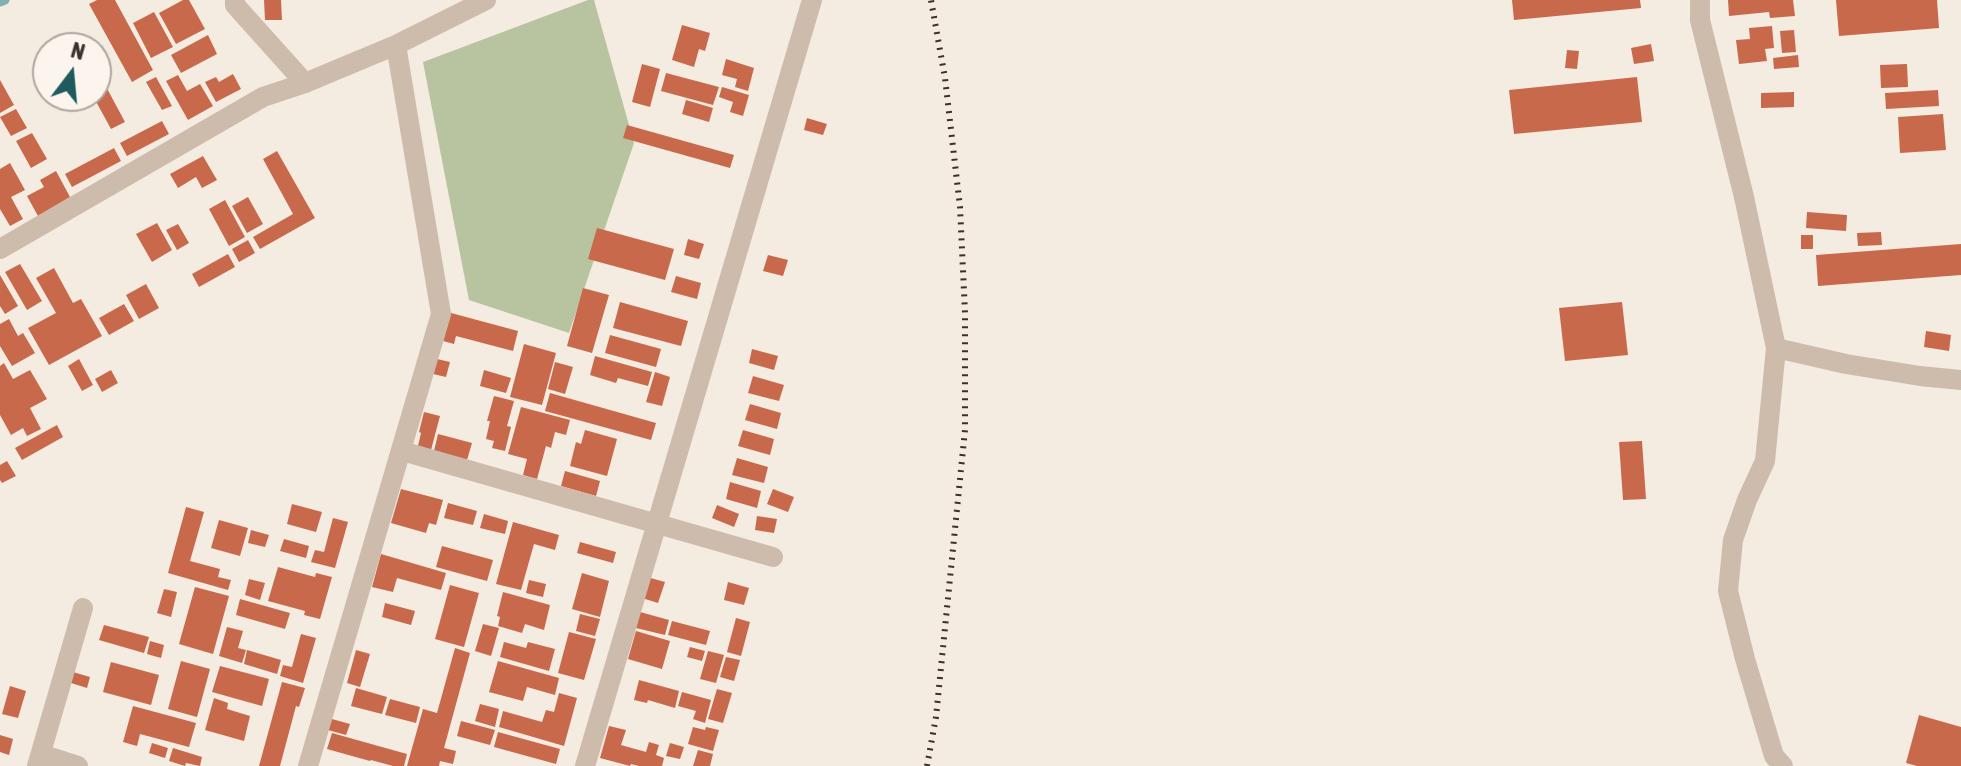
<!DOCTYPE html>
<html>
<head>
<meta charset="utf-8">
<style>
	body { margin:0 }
	#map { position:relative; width:1961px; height:766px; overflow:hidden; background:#f4ebe1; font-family:"Asap Condensed",sans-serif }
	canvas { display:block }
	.north { position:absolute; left:32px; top:32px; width:80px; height:80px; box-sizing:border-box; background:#fbf5ee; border:2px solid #aea6a0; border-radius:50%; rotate:16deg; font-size:22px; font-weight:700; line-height:32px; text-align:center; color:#3b302b }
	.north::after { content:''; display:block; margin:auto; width:28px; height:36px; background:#1f5a5e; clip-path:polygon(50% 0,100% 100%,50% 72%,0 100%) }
</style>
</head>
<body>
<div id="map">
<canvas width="1961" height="766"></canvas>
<div class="north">N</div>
</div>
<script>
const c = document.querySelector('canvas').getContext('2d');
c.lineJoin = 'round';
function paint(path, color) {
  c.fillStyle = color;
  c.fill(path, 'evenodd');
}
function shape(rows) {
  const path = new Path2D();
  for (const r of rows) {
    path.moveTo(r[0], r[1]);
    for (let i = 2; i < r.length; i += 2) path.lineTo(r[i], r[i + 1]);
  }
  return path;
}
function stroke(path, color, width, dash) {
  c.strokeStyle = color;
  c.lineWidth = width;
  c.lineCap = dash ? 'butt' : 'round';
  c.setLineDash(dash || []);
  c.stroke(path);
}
paint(shape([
	[588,0,594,0,634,143,569,333,469,300,423,62]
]), '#b8c4a0');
stroke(shape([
	[0,2,5,0]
]), '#7fb0b2', 9);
paint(shape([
	[97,0,115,0,153,70,132,82,89,4],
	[183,0,189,0,205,29,176,44,159,13],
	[264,0,281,0,282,20,265,20],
	[1512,0,1640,0,1641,8,1514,20],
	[1728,0,1793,0,1795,16,1770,18,1769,12,1729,16],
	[1836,0,1937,0,1939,28,1839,36],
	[154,12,173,47,151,58,133,23],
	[682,25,710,33,705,51,699,49,694,67,672,60],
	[1772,26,1774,48,1765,49,1767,61,1739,64,1736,40,1750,39,1749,28],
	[1794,30,1796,52,1782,53,1780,31],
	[208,35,217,54,181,73,171,55],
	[1651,44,1654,61,1634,64,1631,48],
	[1567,50,1579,51,1577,69,1565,68],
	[1798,55,1799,67,1774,69,1773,58],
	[726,59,754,68,748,91,735,87,737,79,722,75],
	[642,64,660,69,650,107,632,102],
	[1907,64,1908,87,1881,88,1880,65],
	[96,68,125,122,111,129,93,96,96,96],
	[666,73,719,87,713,105,661,91],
	[233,74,241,89,216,102,205,82,216,77,219,82],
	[178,75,187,91,200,84,213,106,188,120,166,81],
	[156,77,172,106,162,110,146,82],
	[1637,77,1642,122,1514,134,1509,90],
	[0,80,14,105,0,113],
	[722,87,749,95,743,116,730,112,733,102,719,97],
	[1938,90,1939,106,1886,109,1885,93],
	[1794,92,1794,107,1761,108,1761,93],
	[686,100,713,108,709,122,682,114],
	[16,109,27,128,11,136,0,117],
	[1943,114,1946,150,1900,153,1898,117],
	[807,118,827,124,823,135,804,130],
	[162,121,169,134,127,156,120,143],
	[627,125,734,155,730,168,623,138],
	[32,133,47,159,31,168,16,141],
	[114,148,121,161,72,187,65,174],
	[277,151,315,218,260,249,253,237,293,214,263,159],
	[203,156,217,180,202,188,196,177,178,188,170,174],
	[10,163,25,190,11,197,23,219,10,226,0,209,0,169],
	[56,171,70,197,38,216,27,196,44,187,40,180],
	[248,197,263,224,247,233,232,206],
	[225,200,245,237,229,246,209,209],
	[1807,212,1847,215,1846,231,1806,228],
	[157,223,172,250,152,262,136,234],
	[178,224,189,243,177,250,166,230],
	[597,228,674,249,665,280,588,259],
	[1881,232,1882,245,1858,246,1857,233],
	[1801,235,1813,235,1813,249,1801,249],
	[688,239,704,244,699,259,684,255],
	[248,240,255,253,239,262,232,249],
	[1961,244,1961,275,1818,286,1816,255],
	[228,254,235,267,199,287,192,274],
	[768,255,788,260,783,276,763,271],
	[20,264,42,301,27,310,5,272],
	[54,268,73,303,81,299,102,336,49,365,28,328,56,313,36,278],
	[0,275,18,306,5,314,0,306],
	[676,276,701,283,697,299,671,292],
	[146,284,159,308,139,319,126,295],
	[583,288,609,295,592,353,567,346],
	[620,302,688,321,681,346,613,328],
	[1622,302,1628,355,1565,361,1559,308],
	[124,304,134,321,109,335,99,318],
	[451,313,518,331,513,351,456,336,454,344,443,341],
	[9,319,18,336,23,333,35,353,12,366,0,346,0,324],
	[1926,331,1951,335,1949,351,1924,347],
	[610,335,661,349,656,367,605,353],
	[524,344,556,353,542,405,510,397],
	[752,349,778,356,774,370,749,363],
	[595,356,652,372,648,386,618,378,616,383,590,375],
	[79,359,93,385,82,391,68,366],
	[437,359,450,362,446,377,433,374],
	[555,362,573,367,565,394,548,389],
	[4,363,13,379,30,370,47,399,30,408,41,429,27,436,23,428,11,435,0,415,0,366],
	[111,370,118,383,102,392,95,379],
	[484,370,511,378,506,393,480,386],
	[655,372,670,377,662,406,646,402],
	[753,376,784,385,779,401,748,393],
	[550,393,656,423,651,440,545,411],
	[494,396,514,401,507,426,511,427,505,451,492,448,494,441,486,439,490,421,487,421],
	[750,404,781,413,777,429,745,420],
	[521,407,570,420,566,435,555,432,551,448,546,446,537,479,523,475,527,459,508,454],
	[424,412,440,416,431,450,418,446,421,433,419,432],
	[57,425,63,437,22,460,15,448],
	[585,430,617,439,607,476,570,466,576,442,581,444],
	[743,430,774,439,770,455,738,446],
	[438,434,472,443,467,460,434,451],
	[1642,441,1646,499,1623,500,1619,442],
	[737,458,768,467,764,483,732,475],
	[7,461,16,476,2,483,0,480,0,465],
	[565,471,600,481,596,496,561,486],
	[730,482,761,491,757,508,726,499],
	[401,489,443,500,436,525,429,523,426,533,391,523],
	[773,489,794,497,788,512,767,504],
	[448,503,477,511,473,525,444,518],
	[292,504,322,512,316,532,287,524],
	[717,505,739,514,734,527,712,518],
	[186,507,204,512,190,561,220,569,218,577,231,580,228,590,168,573],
	[484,514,508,521,505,534,480,528],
	[757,516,777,519,774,533,755,530],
	[333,518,348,522,335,568,311,562,315,550,324,552],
	[219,520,248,528,240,556,211,548],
	[513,522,559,535,555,550,534,544,521,590,496,584],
	[251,530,269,535,265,547,248,543],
	[284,539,309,546,306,558,280,551],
	[580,542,616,552,613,563,577,553],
	[442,546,493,560,487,581,436,567],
	[381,554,446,573,441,590,397,578,393,592,372,587],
	[278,567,315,577,316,573,332,577,320,619,304,615,305,611,268,601],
	[582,573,609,581,600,617,572,609],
	[647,577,665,582,658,603,642,598],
	[249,579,265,583,260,600,245,595],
	[529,580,546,584,543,597,526,593],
	[728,582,749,588,744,605,724,600],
	[450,585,479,593,464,647,435,639],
	[195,587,229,596,213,654,179,644],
	[164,589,177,592,171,617,157,613],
	[503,592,550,605,544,630,525,624,522,633,498,626,500,617,497,616],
	[240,599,290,613,285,629,236,615],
	[385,603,415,611,411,625,382,617],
	[640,612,669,620,665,635,636,628],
	[580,614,600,619,595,636,576,631],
	[736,618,750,622,741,656,727,652],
	[672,621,710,631,706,645,668,635],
	[483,624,499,628,491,656,475,651],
	[104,625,149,637,144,653,99,640],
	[227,627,243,631,238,648,246,650,242,663,219,656],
	[636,631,670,641,662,669,628,659],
	[569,632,596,639,584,680,558,673],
	[301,634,316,638,303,683,280,676,283,665,292,667],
	[150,641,164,645,161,658,147,654],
	[504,642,526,648,528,642,555,649,549,671,500,657],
	[690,647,705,651,702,661,687,657],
	[455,648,470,653,444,748,456,751,453,764,440,761,439,766,407,766,423,709,437,713],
	[247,650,281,660,277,674,244,664],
	[356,650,370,654,360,687,347,683],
	[708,651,724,655,716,683,700,679],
	[726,657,740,660,734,681,720,677],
	[181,661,210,669,197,717,168,709],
	[498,661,559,678,555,695,527,687,523,701,489,692],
	[111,662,159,675,151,705,103,692],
	[220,666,269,679,262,706,212,692],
	[73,672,90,677,87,688,71,683],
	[639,680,679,691,675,708,648,700,647,703,634,700],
	[282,682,305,688,299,707,296,706,280,766,259,766],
	[10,686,26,691,18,718,2,714],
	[356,688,387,697,382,714,351,706],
	[717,689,732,693,723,723,708,719],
	[682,692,711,700,705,723,693,719,696,711,678,706],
	[559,693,577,698,564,746,499,727,503,711,542,722,546,710,554,712],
	[214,698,228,703,227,709,250,716,244,741,205,730],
	[390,699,420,707,416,723,385,715],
	[480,704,499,709,495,727,475,721],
	[133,706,196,723,189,747,140,734,137,746,123,742],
	[1919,715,1961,727,1961,766,1917,766,1906,763],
	[332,719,350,724,346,735,328,730],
	[461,721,495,730,490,745,457,736],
	[609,726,626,730,621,745,646,752,649,742,659,745,656,755,664,758,662,766,639,766,631,764,630,766,600,758],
	[693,727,705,730,706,727,719,730,713,751,688,744],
	[498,732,560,749,556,764,494,747],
	[332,733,407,754,404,766,393,766,371,760,370,761,327,749],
	[0,735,13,739,9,755,0,752],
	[152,743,168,748,165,758,149,753],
	[670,743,684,747,680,759,666,756],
	[173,748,202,757,200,766,186,763,185,766,169,761],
	[698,750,713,754,710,766,693,766]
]), '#c8694b');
stroke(shape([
	[235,0,235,5,305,83],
	[1700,0,1700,20,1744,197,1776,348,1765,461,1747,500,1733,540,1728,591,1745,659,1774,756,1783,766],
	[0,249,263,97,305,83,396,45,486,0],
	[1776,348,1846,364,1920,376,1961,380],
	[402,451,773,557],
	[41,754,78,766],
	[37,766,83,608],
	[308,766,441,314,396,45],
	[585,766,812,0]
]), '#cdbbac', 20);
stroke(shape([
	[927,766,936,717,965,430,965,313,960,207,945,78,931,0]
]), '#3b302b', 6, [2, 6]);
</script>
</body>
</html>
